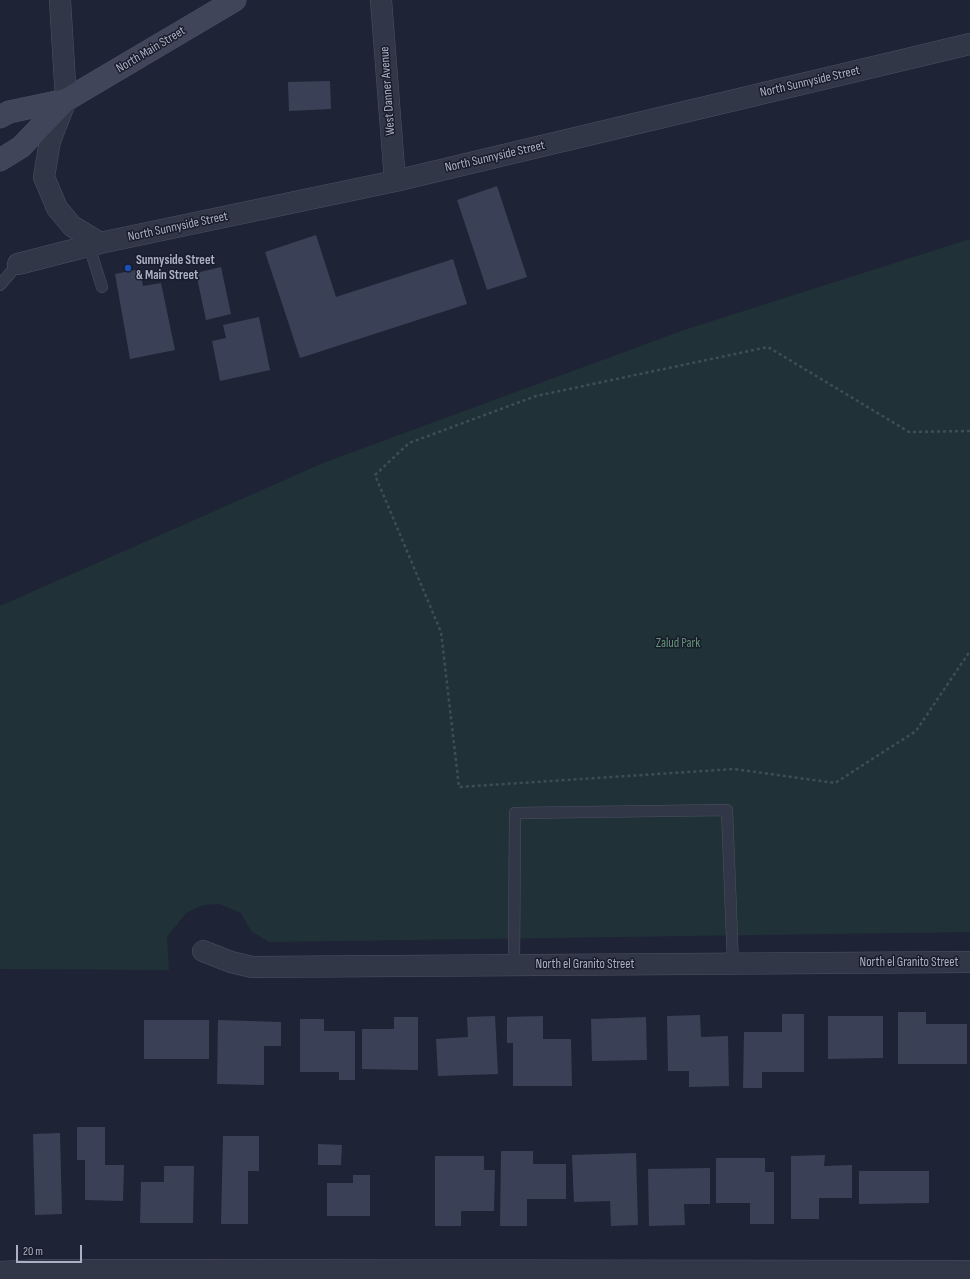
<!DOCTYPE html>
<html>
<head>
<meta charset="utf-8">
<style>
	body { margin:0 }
	#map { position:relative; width:970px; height:1279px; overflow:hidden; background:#1e2436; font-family:"Sofia Sans Condensed",sans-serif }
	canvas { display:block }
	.scale { position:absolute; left:16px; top:1245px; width:66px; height:18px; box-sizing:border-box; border:2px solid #abb1c4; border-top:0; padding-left:5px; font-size:12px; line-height:14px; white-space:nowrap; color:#abb1c4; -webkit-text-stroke:3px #181c2b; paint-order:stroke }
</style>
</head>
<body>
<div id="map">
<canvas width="970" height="1279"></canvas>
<div class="scale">20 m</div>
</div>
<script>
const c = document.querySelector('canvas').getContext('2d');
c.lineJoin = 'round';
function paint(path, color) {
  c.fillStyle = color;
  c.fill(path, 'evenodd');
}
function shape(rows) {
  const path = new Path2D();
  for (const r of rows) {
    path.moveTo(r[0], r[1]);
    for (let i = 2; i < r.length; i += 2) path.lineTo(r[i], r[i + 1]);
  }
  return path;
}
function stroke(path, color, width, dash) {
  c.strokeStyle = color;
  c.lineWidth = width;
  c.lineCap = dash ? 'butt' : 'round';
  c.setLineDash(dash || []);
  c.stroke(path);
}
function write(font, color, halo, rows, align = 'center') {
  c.font = font + ' "Sofia Sans Condensed",sans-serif';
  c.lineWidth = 3;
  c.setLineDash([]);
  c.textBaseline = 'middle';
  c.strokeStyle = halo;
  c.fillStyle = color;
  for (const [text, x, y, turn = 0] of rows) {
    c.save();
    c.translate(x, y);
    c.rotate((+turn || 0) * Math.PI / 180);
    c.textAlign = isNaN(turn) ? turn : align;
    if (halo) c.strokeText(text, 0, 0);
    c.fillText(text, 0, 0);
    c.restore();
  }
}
paint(shape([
	[970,239,970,932,269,942,251,931,241,913,219,904,203,905,186,913,167,937,169,970,0,969,0,606,323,463,684,330]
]), '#203137');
paint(shape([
	[330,81,331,109,289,111,288,82],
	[497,186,527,277,487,290,457,200],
	[316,235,336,297,453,259,467,304,300,358,265,252],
	[221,267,231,314,206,320,196,273],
	[140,269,143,286,161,283,175,350,130,359,115,274],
	[259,317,270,370,220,381,212,341,226,338,223,325],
	[898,1012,926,1012,926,1024,967,1024,967,1064,898,1064],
	[782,1014,804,1014,804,1072,762,1072,762,1088,743,1088,744,1032,782,1032],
	[700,1015,701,1037,728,1036,729,1086,689,1087,689,1071,668,1071,667,1016],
	[495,1016,498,1074,438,1076,436,1039,468,1037,467,1017],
	[543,1016,543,1039,571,1039,572,1086,513,1086,513,1043,507,1043,507,1017],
	[828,1016,883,1016,883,1058,828,1059],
	[394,1017,418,1017,418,1070,362,1069,362,1029,394,1029],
	[646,1017,647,1060,592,1061,591,1019],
	[300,1019,324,1019,324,1031,355,1031,355,1080,339,1080,339,1072,300,1072],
	[144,1020,209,1020,209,1059,144,1059],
	[218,1020,281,1022,281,1046,264,1046,264,1085,217,1084],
	[77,1127,105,1127,105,1165,124,1165,123,1201,85,1200,85,1160,77,1160],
	[60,1133,62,1214,35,1215,33,1134],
	[223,1136,259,1136,259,1171,248,1171,248,1224,221,1224],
	[318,1144,342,1145,341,1165,318,1165],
	[501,1151,533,1151,533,1164,566,1164,566,1199,527,1199,527,1226,500,1226],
	[636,1153,638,1225,611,1226,610,1201,574,1202,572,1155],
	[825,1155,824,1166,852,1165,852,1198,819,1198,819,1219,791,1219,791,1156],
	[435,1156,484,1156,484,1170,495,1170,494,1211,461,1211,461,1226,435,1226],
	[716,1158,765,1158,765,1172,774,1172,774,1224,750,1224,750,1203,716,1203],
	[164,1166,194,1166,193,1223,140,1223,141,1182,164,1182],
	[710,1168,710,1204,684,1204,685,1225,649,1226,648,1169],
	[859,1171,929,1171,929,1203,859,1204],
	[353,1175,370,1175,370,1216,327,1216,327,1183,353,1183]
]), '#3a4157');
const lane = shape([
	[89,246,102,287],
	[0,285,18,264],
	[514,966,515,813,727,810,733,964]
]);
const street = shape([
	[60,0,66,100,50,141,44,177,57,208,72,226,100,243],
	[381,0,395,181],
	[18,264,100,243,395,181,970,44],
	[203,951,231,962,252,967,970,962],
	[0,1272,40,1270,970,1271]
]);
const secondary = shape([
	[0,117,9,112,66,100],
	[0,160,21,147,66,100,235,0]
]);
stroke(lane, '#4c5162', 12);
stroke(street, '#4c5162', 22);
stroke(secondary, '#4c5162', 23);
stroke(shape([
	[970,431,909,432,768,347,536,396,409,443,375,475,441,632,459,787,734,769,835,783,916,731,970,651]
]), '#3e4e55', 2.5, [3, 3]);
stroke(lane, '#323747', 11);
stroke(street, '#323747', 21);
stroke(secondary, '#40455a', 22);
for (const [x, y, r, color] of [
	[128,268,4,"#1a4fb4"]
]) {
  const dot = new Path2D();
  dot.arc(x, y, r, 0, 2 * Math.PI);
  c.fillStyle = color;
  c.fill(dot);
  stroke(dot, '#181c2b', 1.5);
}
write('13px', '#abb1c4', '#181c2b', [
	["North Main Street",151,50,-31],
	["North Sunnyside Street",810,82,-13],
	["West Danner Avenue",388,91,-94],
	["North Sunnyside Street",495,157,-13],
	["North Sunnyside Street",178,227,-12],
	["North el Granito Street",909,963],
	["North el Granito Street",585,965]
]);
write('bold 13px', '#abb1c4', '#181c2b', [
	["Sunnyside Street",136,261],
	["& Main Street",136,276]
], 'left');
write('13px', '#639577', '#181c2b', [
	["Zalud Park",678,644]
]);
</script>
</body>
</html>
